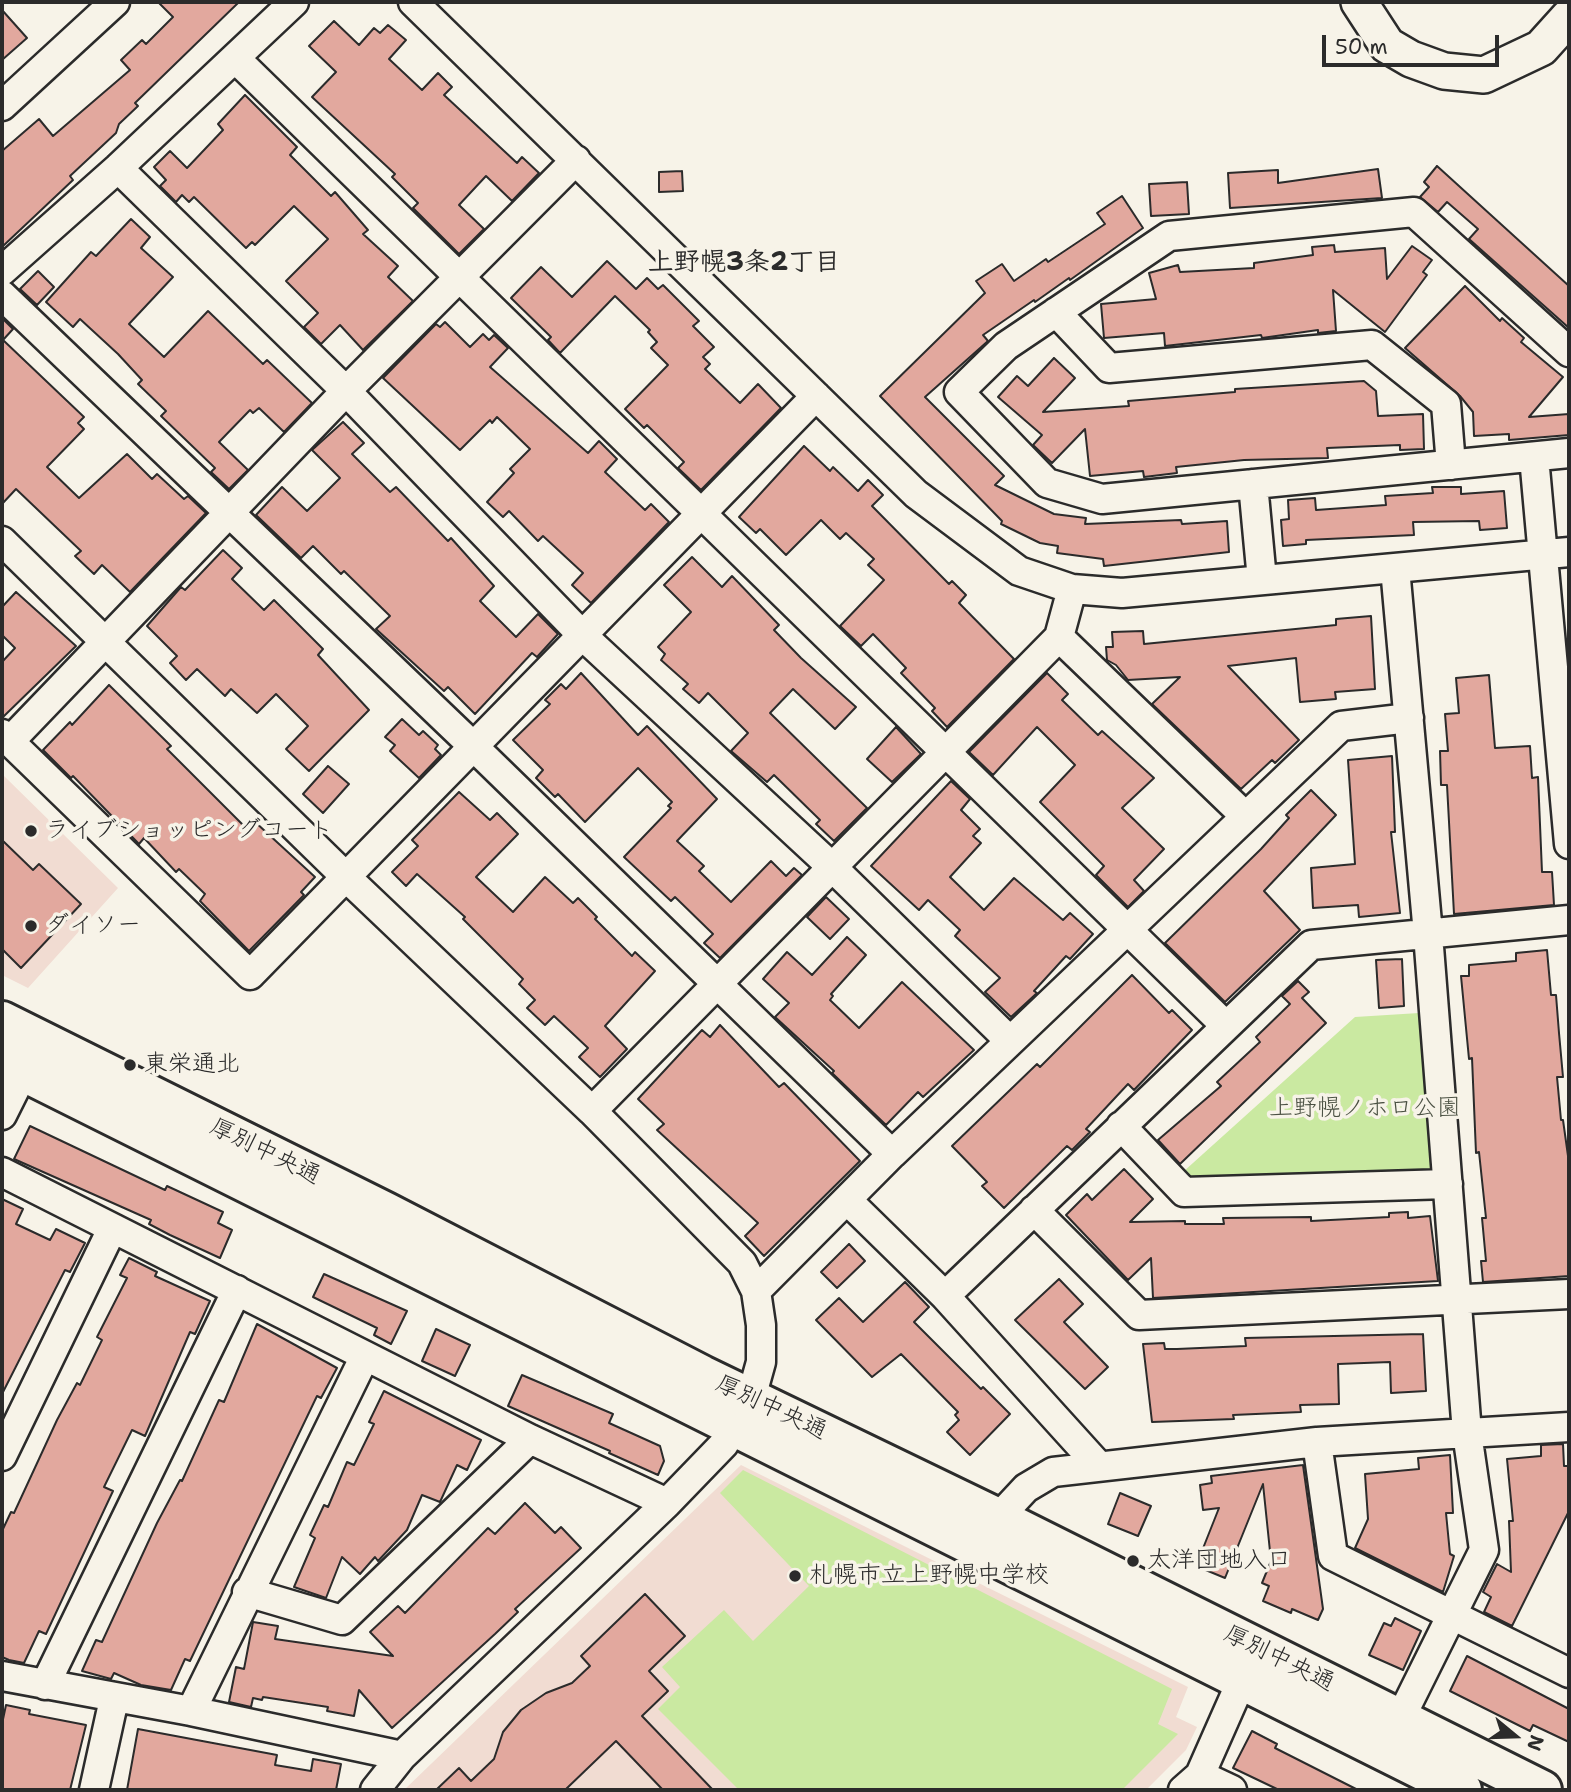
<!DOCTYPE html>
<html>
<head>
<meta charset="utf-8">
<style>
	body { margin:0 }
	#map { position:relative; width:1571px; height:1792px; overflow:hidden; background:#f7f3e8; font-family:"Shantell Sans",sans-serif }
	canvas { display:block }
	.frame { position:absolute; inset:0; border:4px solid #2b2b2b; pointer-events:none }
	.north { position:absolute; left:1480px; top:1701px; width:70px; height:70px; -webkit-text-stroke:5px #f7f3e8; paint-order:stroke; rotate:109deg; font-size:19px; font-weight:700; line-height:28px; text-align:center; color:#2b2b2b }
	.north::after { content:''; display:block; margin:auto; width:24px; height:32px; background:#2b2b2b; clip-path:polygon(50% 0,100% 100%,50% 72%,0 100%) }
	.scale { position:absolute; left:1322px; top:35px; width:177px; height:32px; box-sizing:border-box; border:4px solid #2b2b2b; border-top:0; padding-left:9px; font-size:21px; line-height:24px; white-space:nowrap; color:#2b2b2b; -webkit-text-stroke:5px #f7f3e8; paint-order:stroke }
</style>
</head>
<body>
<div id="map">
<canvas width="1571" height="1792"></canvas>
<div class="frame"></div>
<div class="north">N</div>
<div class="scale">50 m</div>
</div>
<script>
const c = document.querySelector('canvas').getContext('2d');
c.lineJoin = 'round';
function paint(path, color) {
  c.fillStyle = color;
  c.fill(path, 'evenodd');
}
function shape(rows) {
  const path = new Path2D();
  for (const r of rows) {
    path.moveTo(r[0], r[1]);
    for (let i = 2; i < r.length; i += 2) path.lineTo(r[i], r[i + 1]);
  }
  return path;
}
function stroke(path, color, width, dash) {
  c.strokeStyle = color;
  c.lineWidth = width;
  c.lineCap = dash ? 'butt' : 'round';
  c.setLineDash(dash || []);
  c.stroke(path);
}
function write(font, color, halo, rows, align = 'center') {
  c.font = font + ' "Shantell Sans","Klee One",sans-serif';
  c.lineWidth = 7;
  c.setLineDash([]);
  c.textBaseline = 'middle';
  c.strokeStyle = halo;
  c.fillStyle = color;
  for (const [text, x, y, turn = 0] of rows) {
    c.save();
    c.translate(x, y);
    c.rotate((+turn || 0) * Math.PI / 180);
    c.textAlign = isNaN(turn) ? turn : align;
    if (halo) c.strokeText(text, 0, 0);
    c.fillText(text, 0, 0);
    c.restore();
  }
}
paint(shape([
	[2,774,118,888,28,988,2,975],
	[741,1465,1188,1687,1176,1717,1197,1727,1186,1750,1146,1790,404,1790]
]), '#f1dcd2');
paint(shape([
	[1435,1012,1448,1184,1173,1181,1355,1017],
	[743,1470,1172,1689,1158,1724,1178,1734,1122,1790,739,1790,658,1709,680,1687,662,1667,724,1610,753,1641,809,1586,720,1493]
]), '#cae9a1');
const building = shape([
	[158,2,239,2,135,103,138,106,119,124,116,133,70,176,73,180,2,247,2,151,39,119,53,136,130,70,121,60,142,40,146,44,173,17,158,2],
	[2,10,27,38,2,60,2,10],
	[334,21,359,45,374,28,380,33,388,25,406,40,389,59,422,90,438,73,452,87,444,95,517,163,522,157,539,173,512,201,486,176,459,205,484,229,459,254,413,208,418,203,392,177,395,174,312,97,336,72,309,46,334,21],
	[245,95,297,147,290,155,331,196,335,192,368,230,363,234,398,266,388,277,413,301,363,350,340,325,321,344,304,327,318,313,286,281,328,239,294,206,255,245,252,242,246,248,194,197,189,202,182,195,176,202,160,186,166,180,154,167,170,151,187,168,223,130,218,124,245,95],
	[1437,166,1569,286,1569,328,1469,239,1478,229,1447,202,1438,212,1420,197,1429,187,1424,182,1437,166],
	[1378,169,1382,198,1230,208,1228,173,1278,170,1278,183,1378,169],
	[682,171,683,191,659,192,659,172,682,171],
	[1187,182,1189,214,1151,216,1149,184,1187,182],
	[1122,196,1143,228,1070,280,1069,278,1035,302,1034,300,983,335,988,341,925,397,1004,476,995,485,1054,514,1086,518,1085,524,1181,520,1182,524,1227,521,1229,552,1104,566,1103,559,1057,553,1058,546,1040,543,1001,524,1002,521,880,396,985,293,976,281,1002,264,1014,281,1046,259,1048,262,1105,224,1097,213,1122,196],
	[131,219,150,237,141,248,173,277,129,324,164,357,208,311,263,364,267,360,312,403,284,432,259,408,253,413,250,410,219,442,248,470,229,489,211,472,215,468,161,416,166,411,138,384,142,380,118,354,80,319,73,327,46,302,91,252,96,256,131,219],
	[1334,245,1335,252,1385,248,1387,279,1412,246,1432,260,1423,272,1427,275,1385,332,1333,290,1336,331,1318,333,1318,330,1262,338,1261,335,1165,346,1164,333,1104,338,1101,304,1156,299,1149,273,1178,265,1180,272,1254,268,1254,263,1313,255,1312,247,1334,245],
	[607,261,636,289,647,278,658,289,663,285,699,321,693,326,714,347,703,357,710,364,705,369,740,403,758,384,781,408,701,490,678,468,684,462,647,425,644,428,625,409,668,365,651,348,657,342,648,332,650,330,615,296,560,353,548,340,551,337,511,298,541,267,572,297,607,261],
	[38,271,54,287,37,305,20,289,38,271],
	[1465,286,1500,321,1502,318,1524,338,1521,342,1563,377,1529,417,1569,414,1569,435,1509,440,1509,434,1474,436,1473,412,1460,396,1405,348,1465,286],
	[2,318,13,329,3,340,84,417,78,423,84,429,47,467,79,498,127,454,152,479,157,474,184,499,188,496,206,513,130,592,102,565,94,574,75,556,81,551,16,489,2,504,2,318],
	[445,322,470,347,483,334,489,340,494,335,508,348,490,367,588,453,599,441,617,459,605,472,645,510,651,504,669,522,591,603,572,585,583,573,543,536,538,541,509,511,503,517,487,502,514,473,510,469,530,449,497,417,492,423,490,420,460,450,383,378,436,324,440,327,445,322],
	[1054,358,1075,378,1043,412,1129,406,1128,401,1235,392,1235,389,1364,381,1376,391,1378,416,1423,414,1424,449,1400,450,1400,445,1327,448,1328,458,1244,460,1176,467,1177,473,1144,477,1143,471,1090,476,1085,429,1052,463,1033,445,1042,435,998,397,1017,376,1028,386,1054,358],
	[343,422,364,443,352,454,390,492,396,487,448,541,451,538,494,586,480,601,516,637,538,614,558,634,537,657,532,653,475,714,448,687,444,691,376,629,390,616,344,571,341,574,313,546,301,558,256,515,282,487,307,511,340,478,312,450,343,422],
	[804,446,830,471,833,467,858,491,868,480,883,495,872,506,949,584,952,581,966,595,959,603,1014,659,947,727,932,711,935,708,901,673,906,668,873,634,861,646,840,626,884,580,868,565,874,559,846,533,840,539,821,520,786,555,760,529,756,533,739,517,804,446],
	[1432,487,1461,487,1461,494,1504,491,1507,528,1480,530,1479,521,1413,522,1414,535,1306,540,1306,544,1283,546,1281,520,1289,519,1288,500,1315,498,1316,510,1386,505,1385,496,1433,493,1432,487],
	[223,550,242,568,232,579,264,610,274,600,323,649,318,655,369,710,309,771,286,749,308,726,276,694,257,713,231,689,225,696,197,669,186,680,170,663,177,656,147,626,181,587,185,590,223,550],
	[692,557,722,587,732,576,779,625,774,630,801,658,856,707,835,729,793,689,770,713,867,808,834,841,816,824,820,820,774,775,767,782,731,751,748,733,708,693,699,703,683,689,688,684,661,660,665,654,658,647,691,612,664,585,692,557],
	[16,592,76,646,2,718,2,662,15,648,2,635,2,607,16,592],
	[1371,616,1375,689,1335,692,1336,699,1300,702,1296,658,1228,666,1299,740,1275,763,1272,760,1241,789,1152,704,1180,677,1128,680,1116,665,1107,660,1106,647,1113,647,1112,632,1143,631,1144,644,1336,625,1336,619,1371,616],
	[581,673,638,735,647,726,717,799,677,841,704,866,699,871,731,902,771,861,786,876,794,868,802,875,720,958,704,943,713,934,675,897,671,901,624,857,671,808,668,806,672,802,638,768,585,822,558,794,555,797,536,778,543,770,513,740,550,704,545,700,561,684,566,689,581,673],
	[1047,673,1068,694,1062,700,1098,735,1102,731,1154,778,1122,808,1164,849,1134,880,1144,891,1128,907,1096,875,1104,866,1040,802,1075,765,1037,727,993,775,969,752,1047,673],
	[1489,675,1495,748,1530,746,1532,778,1538,777,1542,872,1552,872,1554,905,1454,914,1447,785,1441,785,1440,751,1448,751,1445,714,1459,713,1456,678,1489,675],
	[109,685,171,746,167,749,247,829,254,821,315,877,301,892,304,895,249,951,200,901,205,894,179,869,176,872,144,838,139,844,73,776,71,778,43,750,70,722,72,725,109,685],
	[402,719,419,735,423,731,438,745,435,749,441,755,419,778,390,751,395,745,385,737,402,719],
	[896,727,921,754,892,782,867,759,896,727],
	[1392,756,1395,832,1391,832,1400,913,1359,917,1358,905,1313,908,1311,868,1355,864,1348,760,1392,756],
	[328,766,349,784,323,813,303,794,328,766],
	[951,781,970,799,961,810,980,829,973,836,981,843,950,877,984,910,1014,878,1063,920,1070,913,1093,934,1070,959,1066,956,1034,991,1037,993,1011,1017,985,992,1000,978,955,936,960,930,928,900,919,910,871,866,951,781],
	[1311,790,1336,815,1264,891,1300,930,1225,1002,1165,943,1261,849,1289,818,1286,815,1311,790],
	[459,792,490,820,497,813,518,834,476,877,513,912,545,877,573,903,578,898,597,917,595,919,632,956,635,952,655,971,605,1026,627,1049,600,1077,579,1057,588,1048,554,1016,545,1025,527,1008,535,1000,519,984,523,979,463,919,465,917,417,874,406,886,392,872,418,846,412,840,459,792],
	[2,840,33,870,39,864,81,904,21,968,2,949,2,840],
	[826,897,849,919,830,939,807,917,826,897],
	[847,937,866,955,831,994,833,996,830,1000,859,1028,902,982,974,1050,923,1097,918,1092,886,1125,832,1073,834,1071,775,1017,789,1003,763,979,787,952,812,975,847,937],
	[1547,950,1551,995,1556,995,1559,1033,1563,1077,1557,1077,1561,1120,1563,1120,1569,1163,1569,1276,1483,1282,1481,1261,1486,1261,1482,1218,1486,1218,1479,1152,1476,1153,1472,1058,1469,1059,1461,976,1469,976,1469,965,1516,961,1516,953,1547,950],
	[1402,959,1404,1006,1379,1008,1376,960,1402,959],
	[1132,975,1169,1013,1172,1010,1192,1030,1134,1090,1128,1084,1086,1129,1090,1132,1072,1150,1067,1146,1004,1208,982,1186,987,1182,952,1146,1037,1064,1040,1067,1132,975],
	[1298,981,1309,992,1302,998,1326,1023,1180,1164,1158,1140,1221,1086,1217,1082,1260,1042,1256,1037,1290,1004,1282,996,1298,981],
	[720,1025,779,1087,784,1083,860,1161,764,1256,745,1236,758,1223,657,1130,664,1124,638,1099,702,1030,710,1037,720,1025],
	[30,1126,165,1190,167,1186,223,1212,218,1223,232,1230,220,1258,170,1235,149,1224,151,1220,14,1159,30,1126],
	[1124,1169,1153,1199,1130,1222,1185,1221,1185,1224,1224,1224,1223,1218,1311,1217,1311,1221,1389,1217,1389,1213,1408,1212,1408,1218,1430,1216,1438,1281,1153,1298,1151,1258,1128,1280,1066,1215,1087,1194,1092,1200,1124,1169],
	[2,1199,23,1209,16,1224,50,1240,56,1229,85,1243,70,1272,65,1270,2,1394,2,1199],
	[849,1244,865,1261,837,1288,821,1272,849,1244],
	[129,1258,157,1272,155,1276,210,1301,195,1334,190,1332,145,1436,132,1430,104,1487,113,1491,46,1634,39,1631,24,1663,9,1660,2,1657,2,1531,11,1512,14,1513,57,1420,77,1383,80,1385,102,1340,97,1337,127,1278,120,1275,129,1258],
	[324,1274,407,1311,391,1344,374,1335,377,1328,313,1297,324,1274],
	[1059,1279,1083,1304,1064,1322,1108,1367,1085,1389,1015,1320,1059,1279],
	[905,1282,929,1307,914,1322,981,1389,983,1387,1010,1414,970,1455,947,1432,959,1420,955,1415,958,1412,901,1354,872,1377,816,1320,839,1298,863,1322,905,1282],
	[257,1324,337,1368,321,1398,317,1396,190,1661,185,1659,171,1690,141,1685,114,1673,111,1679,82,1671,96,1640,102,1642,157,1523,180,1480,182,1481,219,1400,224,1402,257,1324],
	[436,1329,470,1345,455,1376,422,1361,436,1329],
	[1423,1334,1426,1391,1391,1393,1390,1362,1338,1364,1339,1404,1300,1405,1301,1412,1233,1415,1234,1419,1152,1422,1143,1344,1164,1343,1165,1349,1177,1349,1246,1346,1245,1338,1423,1334],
	[522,1375,613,1414,609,1423,660,1446,664,1461,658,1475,609,1453,610,1451,508,1406,522,1375],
	[384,1391,481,1440,467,1470,457,1465,440,1502,422,1495,407,1530,378,1561,375,1557,360,1574,342,1557,326,1598,294,1587,315,1538,310,1535,324,1505,328,1507,347,1462,354,1465,374,1424,369,1422,384,1391],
	[1563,1444,1564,1466,1569,1466,1569,1511,1512,1626,1484,1612,1491,1597,1483,1592,1497,1564,1511,1572,1509,1521,1513,1521,1507,1459,1541,1456,1541,1445,1563,1444],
	[1450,1455,1453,1513,1446,1513,1450,1554,1454,1556,1443,1592,1355,1548,1368,1519,1365,1474,1419,1469,1418,1458,1450,1455],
	[1303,1465,1323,1609,1318,1620,1292,1609,1291,1613,1263,1601,1269,1586,1262,1583,1271,1561,1263,1484,1225,1578,1196,1566,1219,1508,1203,1510,1200,1485,1212,1483,1211,1476,1303,1465],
	[1120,1493,1151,1506,1138,1536,1108,1524,1120,1493],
	[525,1503,555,1533,561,1527,581,1548,515,1609,518,1612,495,1634,392,1728,359,1690,354,1716,327,1711,328,1707,263,1697,262,1700,253,1698,251,1707,229,1702,236,1667,244,1669,253,1622,278,1626,275,1639,393,1656,370,1632,398,1606,405,1613,488,1528,495,1534,525,1503],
	[645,1594,685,1636,649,1671,668,1691,642,1716,713,1790,663,1790,616,1741,565,1790,436,1790,459,1768,471,1781,494,1759,503,1732,521,1710,546,1693,572,1683,590,1666,581,1656,645,1594],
	[1395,1618,1421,1631,1403,1670,1369,1655,1384,1623,1391,1626,1395,1618],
	[1467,1656,1569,1709,1569,1742,1533,1725,1530,1731,1450,1691,1467,1656],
	[6,1705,30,1710,29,1714,86,1725,70,1790,2,1790,2,1724,6,1705],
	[138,1729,277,1755,275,1765,311,1771,313,1759,341,1764,336,1790,127,1790,138,1729],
	[1252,1731,1277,1744,1275,1748,1358,1790,1279,1790,1233,1768,1252,1731]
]);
paint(building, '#e2a89e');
stroke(building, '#2b2b2b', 2);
const minor = shape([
	[413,2,916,494,1019,571,1072,589,1122,593,1569,552],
	[235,58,1226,1026],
	[2,106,115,2],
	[118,168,346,391,583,636,832,867,1010,1041],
	[2,271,118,168,294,2],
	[2,295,474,747,892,1154],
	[1056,312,1109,368,1372,345,1446,404,1451,465],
	[1569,352,1414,212,1169,236,1006,346,959,392,1047,483,1102,499,1569,453],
	[1534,457,1569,844],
	[1253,484,1262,580],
	[2,541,346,877,592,1111,742,1263,756,1291,761,1325,761,1362,751,1398,724,1444,667,1503,402,1756,375,1790],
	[1395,568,1428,934,1467,1433,1484,1550,1400,1719],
	[1072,589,1059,637,1244,815],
	[2,734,250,975,816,396],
	[9,742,346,391,576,160],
	[592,1111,1059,637],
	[2,1115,32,1055],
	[1121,1126,1184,1192,1448,1184],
	[2,1172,530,1439,667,1503],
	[847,1200,945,1296,1098,1465],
	[1034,1210,1139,1315,1569,1294],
	[756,1291,892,1154,1341,726,1409,718],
	[945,1296,1311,945,1569,920],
	[1317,1442,1333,1556,1569,1673],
	[2,1456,112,1229],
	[998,1518,1026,1488,1053,1472,1317,1442,1569,1427],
	[247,1592,342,1620,530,1439],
	[2,1676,191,1711,402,1756],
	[45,1685,237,1290],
	[191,1711,365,1356],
	[1200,1775,1232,1790],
	[94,1790,114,1699],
	[1183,1790,1200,1775,1242,1680]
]);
const tertiary = shape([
	[1359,2,1387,45,1411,59,1444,71,1484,75,1541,48,1569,17]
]);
const secondary = shape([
	[2,1021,386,1212,702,1375,998,1518,1542,1790],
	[2,1061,1462,1790]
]);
stroke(minor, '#2b2b2b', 33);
stroke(tertiary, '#2b2b2b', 40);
stroke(secondary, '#2b2b2b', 44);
stroke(minor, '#f7f3e8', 28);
stroke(tertiary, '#f7f3e8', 35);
stroke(secondary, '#f7f3e8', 38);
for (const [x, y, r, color] of [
	[31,831,7,"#2b2b2b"],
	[31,926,7,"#2b2b2b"],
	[130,1065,7,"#2b2b2b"],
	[1133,1561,7,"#2b2b2b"],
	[795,1576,7,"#2b2b2b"]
]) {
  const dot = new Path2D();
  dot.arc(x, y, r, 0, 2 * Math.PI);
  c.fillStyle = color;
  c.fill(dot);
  stroke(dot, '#f7f3e8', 2.5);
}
write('24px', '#2b2b2b', '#f7f3e8', [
	["ライブショッピングコート",45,831],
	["ダイソー",45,926],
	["東栄通北",144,1065],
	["太洋団地入口",1147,1561],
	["札幌市立上野幌中学校",809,1576]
], 'left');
write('24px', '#4b5143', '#f7f3e8', [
	["上野幌ノホロ公園",1365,1109]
]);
write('24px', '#2b2b2b', '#f7f3e8', [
	["厚別中央通",265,1152,26],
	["厚別中央通",771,1408,25],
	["厚別中央通",1279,1659,26]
]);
write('bold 26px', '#2b2b2b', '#f7f3e8', [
	["上野幌3条2丁目",744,263]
]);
</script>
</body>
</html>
